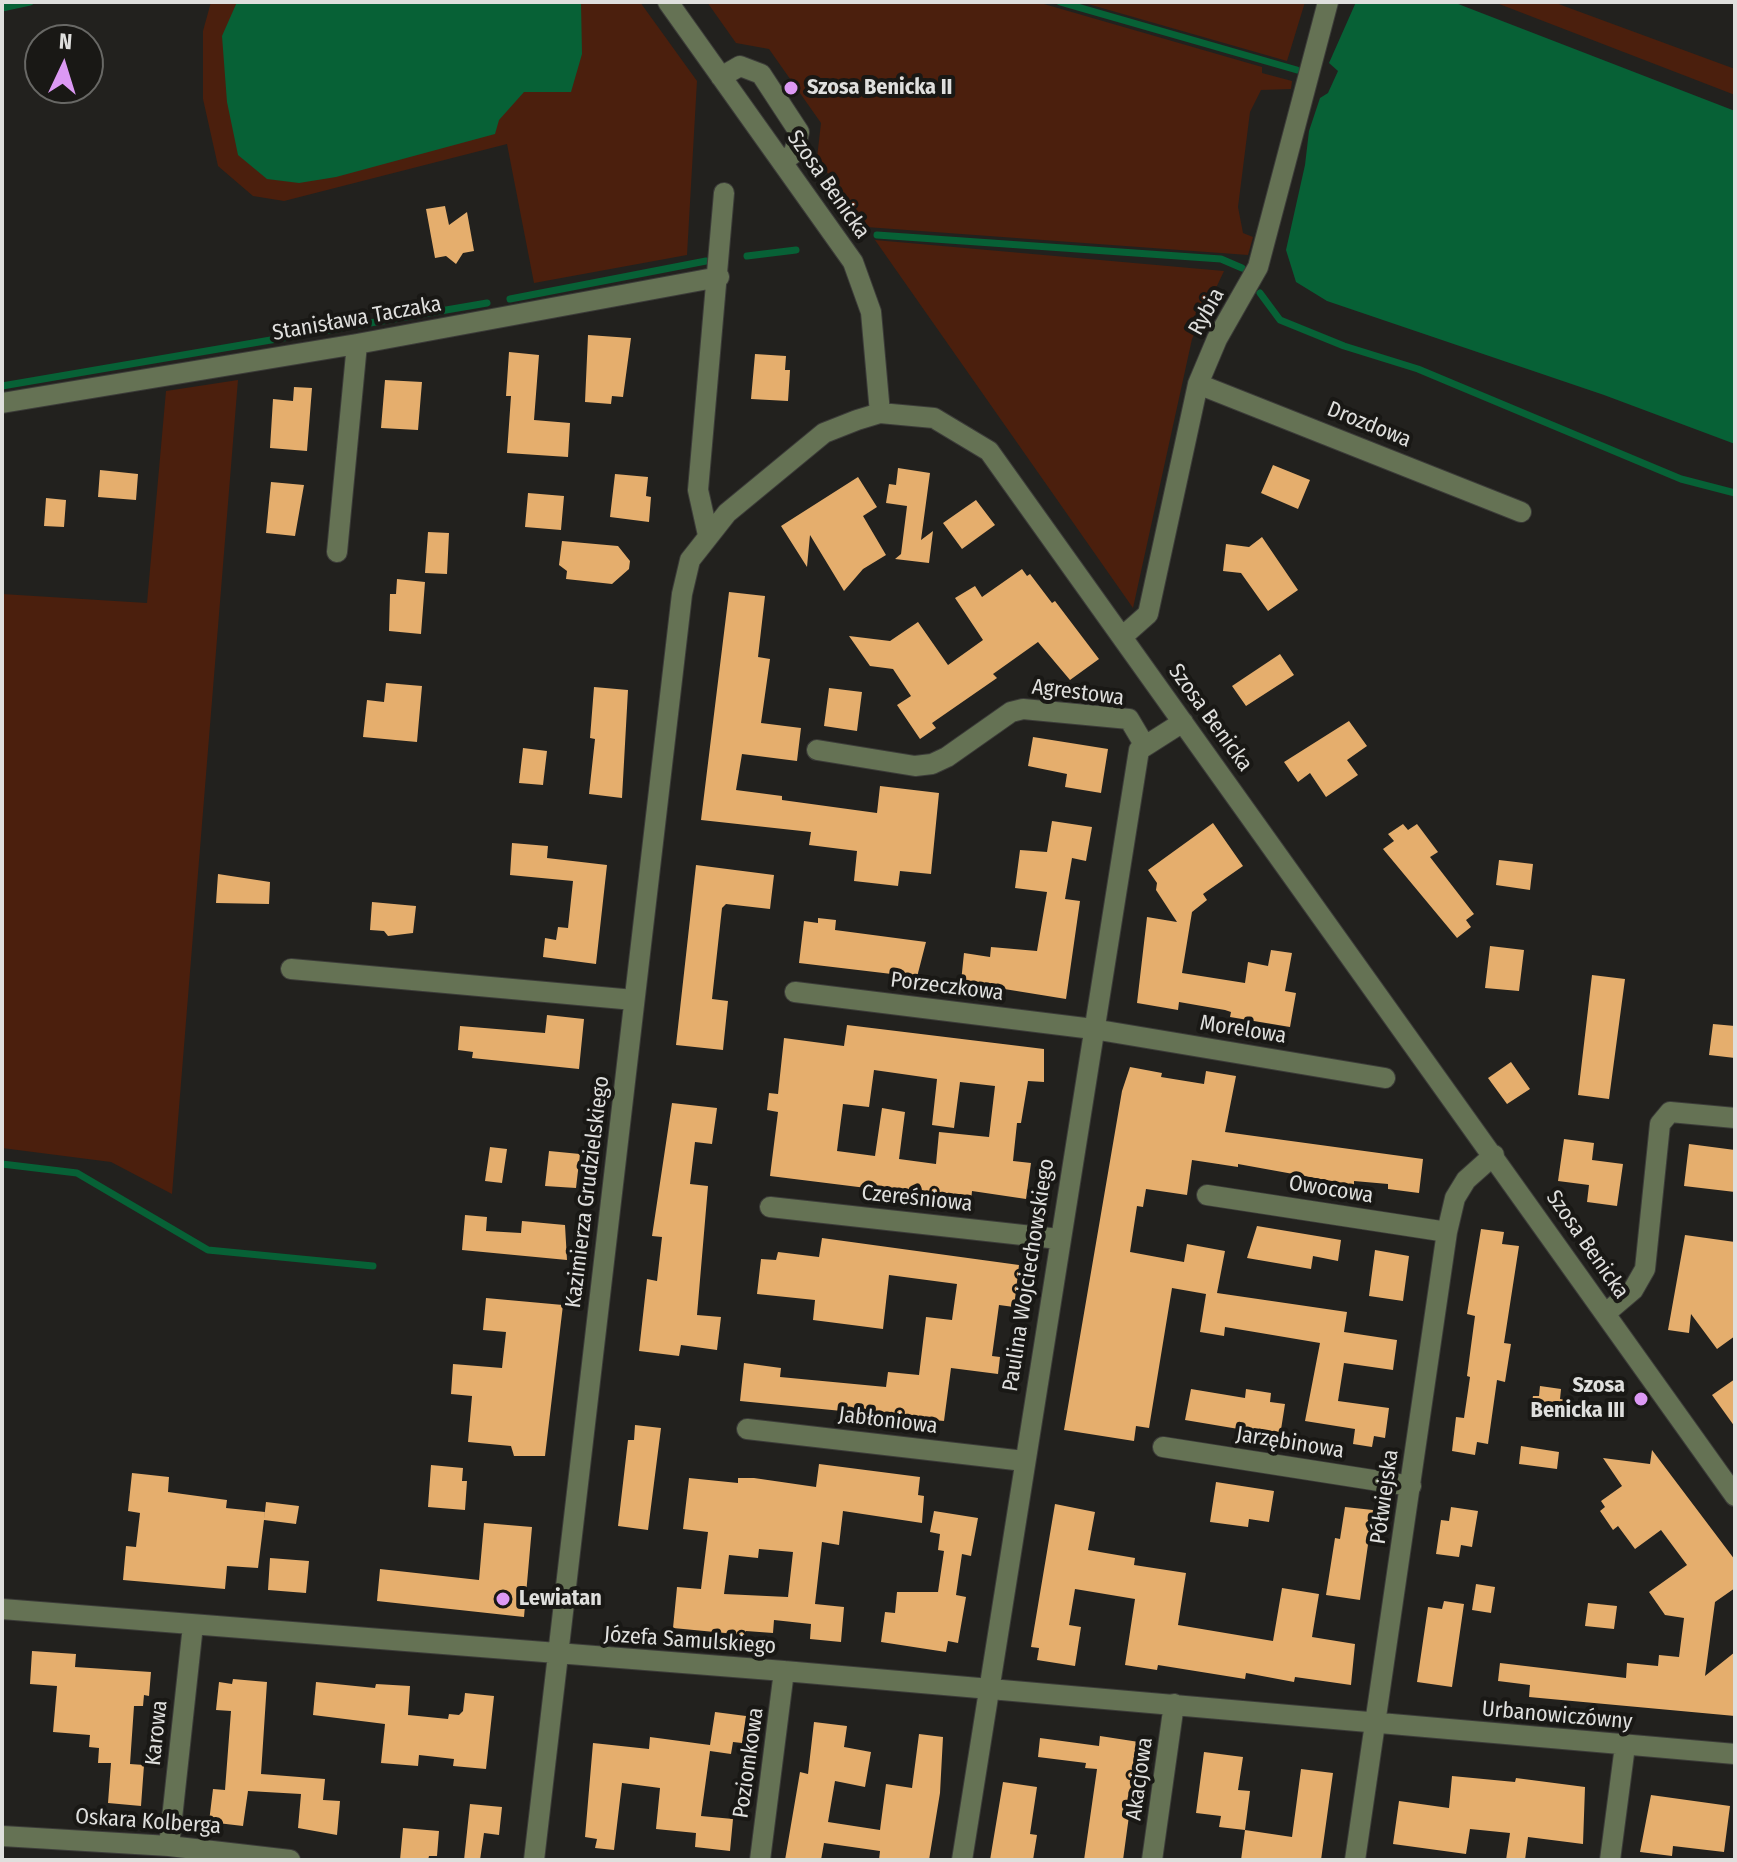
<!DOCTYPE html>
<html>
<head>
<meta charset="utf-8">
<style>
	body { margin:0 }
	#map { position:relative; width:1737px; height:1862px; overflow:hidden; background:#22211e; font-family:"Fira Sans Condensed",sans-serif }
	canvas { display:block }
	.frame { position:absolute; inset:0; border:4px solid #dfdfdd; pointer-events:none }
	.north { position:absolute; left:24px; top:24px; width:80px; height:80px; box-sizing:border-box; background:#191815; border:2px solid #686865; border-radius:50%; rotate:4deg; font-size:22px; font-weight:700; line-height:32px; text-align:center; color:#dfdfdd }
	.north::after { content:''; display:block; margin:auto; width:28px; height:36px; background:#dc99f4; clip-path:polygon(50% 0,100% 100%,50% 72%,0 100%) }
</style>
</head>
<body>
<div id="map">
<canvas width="1737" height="1862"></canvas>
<div class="frame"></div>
<div class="north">N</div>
</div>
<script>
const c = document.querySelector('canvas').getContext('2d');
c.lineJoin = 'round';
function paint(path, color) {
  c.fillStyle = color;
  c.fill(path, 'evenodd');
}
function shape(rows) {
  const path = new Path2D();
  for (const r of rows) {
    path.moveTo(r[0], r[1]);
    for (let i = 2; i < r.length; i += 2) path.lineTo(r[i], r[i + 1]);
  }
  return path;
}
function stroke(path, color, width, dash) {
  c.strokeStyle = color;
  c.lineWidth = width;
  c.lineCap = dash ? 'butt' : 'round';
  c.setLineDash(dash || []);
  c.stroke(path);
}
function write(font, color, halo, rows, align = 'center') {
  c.font = font + ' "Fira Sans Condensed",sans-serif';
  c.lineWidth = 8;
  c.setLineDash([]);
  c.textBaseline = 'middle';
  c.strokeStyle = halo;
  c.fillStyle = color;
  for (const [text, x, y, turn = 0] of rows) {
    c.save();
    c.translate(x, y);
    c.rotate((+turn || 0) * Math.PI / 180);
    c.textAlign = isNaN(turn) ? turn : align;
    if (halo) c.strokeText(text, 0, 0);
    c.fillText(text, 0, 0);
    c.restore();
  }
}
paint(shape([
	[211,2,640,2,697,81,687,255,534,283,507,144,284,201,253,196,218,166,203,99,203,31],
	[707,2,1037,2,1262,67,1262,73,1292,81,1291,89,1261,90,1250,112,1238,207,1243,233,1253,237,1248,255,866,227,817,158,821,123,769,49,736,43],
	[1081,2,1305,2,1287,61],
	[1494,2,1553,2,1735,69,1735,95],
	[875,240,1224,271,1192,339,1133,608],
	[238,380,172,1194,111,1162,2,1148,2,594,147,603,166,391]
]), '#4b1f0d');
paint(shape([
	[237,2,581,2,582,54,571,92,524,92,499,120,495,134,336,177,299,183,267,179,238,155,227,102,222,36],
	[1356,2,1453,2,1735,111,1735,444,1604,395,1327,301,1296,282,1286,250,1305,165,1309,131,1320,98,1328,93,1338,71,1329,63]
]), '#076136');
stroke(shape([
	[1060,2,1297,70],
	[2,8,30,2],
	[877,235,1221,259,1242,268],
	[747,256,796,250],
	[1260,293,1280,320,1344,346,1418,369,1681,479,1735,493],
	[510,299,706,261],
	[2,386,487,303],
	[2,1164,77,1173,208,1250,373,1266]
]), '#076136', 7);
paint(shape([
	[445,206,449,225,467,212,474,251,463,253,456,264,446,256,435,258,426,209],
	[588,335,631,338,623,397,612,396,611,404,585,402],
	[509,352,539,355,534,420,570,423,568,457,507,453,511,396,506,396],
	[755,354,786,356,785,370,790,370,788,401,751,399],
	[385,380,422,382,418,430,381,428],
	[294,387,312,388,307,451,270,448,273,399,293,401],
	[1273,465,1310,480,1298,509,1261,493],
	[898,468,930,473,921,540,933,531,929,563,895,559,901,554,907,506,886,503,889,484,896,485],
	[100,470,138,474,136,500,98,497],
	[615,474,648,477,646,496,651,497,649,522,610,517],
	[858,477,877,507,863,516,886,555,863,569,844,591,810,535,807,567,781,526],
	[271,482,304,485,295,536,266,533],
	[528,493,564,496,561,530,525,527],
	[46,498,66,500,64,527,44,526],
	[976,500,995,525,962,549,943,523],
	[428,532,449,533,447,574,425,573],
	[1262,537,1298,590,1268,611,1241,573,1223,571,1226,544,1249,547],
	[562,541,618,546,630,561,629,569,612,584,566,579,567,571,559,565],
	[1022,569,1027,576,1030,574,1052,603,1055,601,1099,659,1070,680,1038,642,993,674,997,678,932,723,936,728,920,739,897,705,911,696,893,669,870,666,849,636,890,641,918,622,948,665,983,640,955,598,975,586,982,597],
	[397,579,425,582,421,634,389,631,390,594,396,594],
	[729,592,765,596,758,657,770,659,761,723,801,728,797,761,742,754,736,790,782,796,782,800,877,813,880,786,939,793,931,874,900,871,898,886,854,881,857,851,809,845,811,832,701,820],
	[1280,654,1294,675,1246,706,1232,686],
	[386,683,422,686,417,742,363,737,367,700,384,702],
	[594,687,628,690,622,798,589,794,595,739,590,738],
	[829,688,862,692,857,731,824,726],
	[1349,721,1367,746,1347,760,1358,775,1326,797,1310,773,1298,782,1284,762],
	[1033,737,1108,749,1101,793,1065,787,1067,774,1028,766],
	[523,748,547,751,543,785,519,783],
	[1052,821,1092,827,1086,861,1072,858,1065,899,1080,901,1066,999,961,982,964,953,990,957,991,947,1037,951,1047,892,1015,888,1020,850,1047,852],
	[1213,823,1243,866,1203,894,1207,900,1192,912,1182,973,1245,983,1248,962,1268,966,1271,950,1292,953,1285,991,1296,993,1290,1027,1230,1017,1231,1012,1225,1010,1179,1002,1178,1010,1137,1003,1147,917,1177,922,1156,890,1157,883,1148,870],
	[1403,824,1408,830,1417,824,1438,852,1430,857,1474,914,1466,920,1471,927,1457,938,1383,849,1394,841,1388,834],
	[512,843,548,846,547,858,607,865,596,964,543,957,545,938,556,940,558,927,568,928,573,881,510,875],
	[1499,860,1533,864,1530,890,1496,885],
	[696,865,774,875,770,909,726,904,722,908,712,999,728,1001,723,1050,676,1045],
	[218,874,270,882,269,904,216,903],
	[372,902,416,906,413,933,388,936,384,931,370,930],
	[818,918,836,920,835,930,926,942,917,977,799,963,804,921,818,923],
	[1490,946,1524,950,1519,991,1485,988],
	[1592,975,1625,979,1609,1099,1578,1095],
	[547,1015,584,1019,579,1069,472,1058,473,1052,458,1050,460,1026,545,1033],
	[1713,1024,1735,1026,1735,1058,1709,1055],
	[847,1025,1044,1049,1044,1082,1028,1081,1021,1123,1017,1123,1013,1161,1031,1163,1026,1199,972,1191,971,1201,770,1176,778,1112,767,1110,769,1093,778,1094,784,1038,844,1046],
	[874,1070,937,1079,932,1125,954,1128,960,1082,995,1086,989,1137,939,1132,936,1164,899,1159,905,1112,882,1108,875,1156,837,1151,843,1104,869,1107],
	[1511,1062,1530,1089,1507,1104,1488,1078],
	[1130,1067,1162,1073,1161,1077,1204,1084,1206,1071,1236,1076,1225,1132,1423,1159,1419,1193,1388,1189,1388,1184,1354,1181,1354,1185,1238,1164,1238,1167,1192,1160,1187,1195,1146,1189,1143,1207,1137,1206,1130,1252,1184,1262,1187,1244,1225,1251,1217,1293,1347,1312,1344,1332,1397,1340,1393,1370,1344,1363,1338,1401,1389,1408,1385,1438,1374,1436,1372,1447,1353,1444,1355,1429,1305,1421,1320,1343,1225,1327,1224,1336,1200,1332,1206,1294,1172,1288,1149,1428,1136,1426,1134,1441,1064,1430,1122,1091],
	[672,1103,717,1108,712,1144,695,1142,690,1184,708,1186,697,1315,721,1317,717,1350,681,1345,679,1356,639,1351,647,1279,657,1281,662,1237,652,1236],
	[1564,1139,1594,1143,1592,1160,1623,1164,1617,1206,1587,1202,1589,1185,1558,1181],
	[1689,1144,1735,1150,1735,1192,1684,1186],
	[490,1147,507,1149,502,1183,485,1181],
	[549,1151,580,1154,576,1188,545,1186],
	[465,1215,487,1217,486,1231,521,1233,522,1221,565,1225,567,1260,462,1250],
	[1257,1226,1341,1240,1338,1261,1313,1256,1311,1269,1247,1258],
	[1481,1229,1504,1232,1502,1244,1519,1246,1504,1343,1511,1344,1505,1382,1497,1380,1488,1444,1477,1442,1475,1455,1452,1451,1456,1417,1464,1418,1470,1377,1467,1376,1475,1316,1467,1314],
	[1685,1235,1735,1242,1735,1336,1717,1349,1691,1314,1689,1333,1668,1330],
	[822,1238,1019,1265,1014,1307,999,1305,992,1356,1000,1357,998,1374,951,1368,944,1421,740,1401,744,1363,781,1368,780,1377,886,1387,888,1372,919,1375,926,1317,952,1320,957,1284,889,1275,883,1329,813,1320,815,1300,757,1294,761,1259,776,1260,778,1252,819,1257],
	[1375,1250,1409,1256,1403,1301,1369,1296],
	[486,1298,563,1305,545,1456,514,1456,511,1446,468,1442,472,1396,451,1394,453,1364,502,1368,506,1332,483,1330],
	[1735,1379,1735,1427,1712,1395],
	[1540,1386,1561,1389,1560,1399,1566,1400,1564,1416,1530,1413,1533,1396,1539,1396],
	[1191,1389,1245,1398,1246,1389,1271,1393,1270,1402,1285,1404,1280,1436,1185,1420],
	[635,1425,661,1428,648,1530,618,1526,628,1440,634,1440],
	[1521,1446,1559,1452,1557,1469,1519,1464],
	[1652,1450,1735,1560,1735,1588,1715,1602,1705,1676,1735,1652,1735,1716,1529,1697,1530,1685,1498,1681,1500,1663,1626,1678,1627,1663,1658,1666,1659,1655,1679,1657,1684,1618,1665,1615,1649,1592,1687,1565,1661,1530,1635,1549,1618,1526,1613,1530,1600,1511,1605,1507,1601,1501,1622,1486,1603,1458,1650,1464],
	[819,1464,920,1477,918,1495,924,1496,922,1523,843,1511,839,1545,822,1542,815,1604,844,1607,841,1642,810,1639,811,1624,774,1620,773,1633,746,1631,746,1635,673,1628,677,1587,701,1589,708,1532,683,1529,689,1478,738,1483,738,1478,754,1478,816,1487],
	[759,1549,793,1552,788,1597,724,1594,729,1555,758,1558],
	[431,1465,463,1468,462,1481,467,1481,465,1510,428,1507],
	[132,1473,169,1477,168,1492,227,1500,226,1508,265,1512,258,1568,227,1566,225,1589,123,1580,126,1546,136,1547,140,1513,128,1511],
	[1216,1482,1274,1491,1269,1522,1249,1519,1248,1527,1210,1522],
	[266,1502,299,1506,296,1524,264,1520],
	[1055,1504,1095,1512,1088,1550,1135,1558,1134,1565,1186,1573,1178,1625,1273,1641,1282,1588,1319,1594,1312,1637,1355,1644,1351,1685,1295,1677,1294,1682,1246,1673,1245,1679,1158,1665,1157,1670,1125,1665,1135,1599,1075,1589,1069,1625,1081,1627,1075,1666,1037,1660,1039,1648,1031,1647],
	[1345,1507,1373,1510,1360,1600,1326,1595,1335,1538,1340,1539],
	[1451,1507,1478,1511,1472,1547,1461,1545,1459,1557,1436,1554,1441,1520,1449,1521],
	[934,1511,978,1518,971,1556,962,1554,956,1595,966,1597,958,1643,948,1641,946,1652,881,1642,885,1612,895,1613,897,1592,938,1592,944,1551,938,1550,940,1534,930,1532],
	[484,1523,532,1527,524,1617,377,1601,380,1569,479,1580],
	[270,1558,309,1561,306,1593,268,1590],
	[1476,1584,1495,1587,1491,1613,1472,1610],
	[1444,1601,1464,1604,1452,1687,1417,1682,1428,1607,1442,1609],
	[1588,1603,1617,1606,1614,1629,1585,1626],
	[32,1651,76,1654,75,1667,151,1672,149,1696,144,1695,143,1706,134,1706,130,1764,144,1765,141,1806,108,1803,111,1763,98,1763,99,1748,89,1747,90,1735,53,1732,57,1686,30,1684],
	[233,1679,267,1682,261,1774,325,1779,323,1800,340,1801,337,1835,298,1828,301,1794,248,1791,243,1826,209,1822,213,1789,225,1790,231,1711,216,1710,219,1682,232,1684],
	[316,1682,375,1688,376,1684,410,1686,408,1715,448,1719,449,1714,459,1715,463,1711,465,1693,494,1696,486,1769,453,1766,454,1759,419,1755,418,1766,381,1763,385,1724,313,1715],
	[715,1712,746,1716,742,1743,733,1742,731,1754,710,1751,701,1816,733,1819,730,1851,695,1847,696,1833,656,1829,660,1788,622,1783,614,1850,595,1848,597,1839,585,1837,593,1743,649,1749,650,1737,710,1745],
	[814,1722,847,1726,844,1747,871,1752,865,1787,835,1781,828,1822,880,1830,886,1784,912,1788,919,1734,943,1737,940,1793,929,1860,879,1860,880,1851,824,1843,821,1860,785,1860,800,1772,808,1774],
	[1100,1736,1139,1742,1123,1860,1084,1860,1097,1769,1085,1768,1086,1763,1038,1757,1040,1738,1099,1746],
	[1204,1752,1243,1757,1238,1790,1250,1791,1245,1830,1292,1837,1301,1769,1333,1773,1321,1860,1241,1860,1245,1830,1219,1827,1221,1816,1196,1813],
	[1452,1776,1515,1782,1516,1778,1585,1787,1583,1844,1528,1837,1525,1860,1506,1860,1510,1833,1470,1829,1466,1854,1393,1844,1399,1801,1449,1808],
	[1003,1782,1037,1787,1030,1834,1037,1835,1033,1860,990,1860],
	[1651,1795,1730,1806,1724,1852,1673,1846,1672,1856,1640,1852],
	[470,1804,502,1807,499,1835,484,1833,480,1860,464,1860],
	[403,1828,439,1831,437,1856,429,1856,428,1860,400,1860]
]), '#e5ae6d');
const minor = shape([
	[668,2,853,262,871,312,880,413],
	[721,77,740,66,761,74,799,132,794,153,782,162],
	[1198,384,1521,512],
	[2,403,357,344,719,277],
	[708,535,698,490,724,193],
	[337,552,357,344],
	[1122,637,1148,614,1198,384,1217,339,1258,267,1328,2],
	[817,750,915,766,932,764,947,757,1011,712,1023,709,1129,719,1145,746],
	[291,969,634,1000],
	[795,992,1093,1029,1385,1078],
	[1207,1195,1447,1232],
	[770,1207,1059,1239],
	[1606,1313,1633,1290,1645,1269,1660,1124,1670,1112,1735,1118],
	[747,1429,1024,1461],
	[1163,1447,1411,1486],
	[2,1609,784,1671,1735,1754],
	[2,1836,169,1846,290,1860],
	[169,1846,193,1625],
	[534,1860,682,594,690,560,727,513,824,433,857,420,880,413,934,418,989,451,1735,1496],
	[760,1860,784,1671],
	[962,1860,1139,750,1183,722],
	[1152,1860,1174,1704],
	[1355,1860,1447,1232,1455,1198,1466,1180,1494,1155],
	[1610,1860,1625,1746]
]);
stroke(minor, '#3c3c39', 22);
stroke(minor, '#657254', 20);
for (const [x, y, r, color] of [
	[791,88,8,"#dc99f4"],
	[1641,1399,8,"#dc99f4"],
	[503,1599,8,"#dc99f4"]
]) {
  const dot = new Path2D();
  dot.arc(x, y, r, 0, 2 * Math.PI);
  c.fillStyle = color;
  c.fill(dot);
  stroke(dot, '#191815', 3);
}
write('bold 22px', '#dfdfdd', '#191815', [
	["Szosa Benicka II",807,88],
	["Szosa",1625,1386,"right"],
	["Benicka III",1625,1411,"right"],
	["Lewiatan",519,1599]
], 'left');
write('22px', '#dfdfdd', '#191815', [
	["Szosa Benicka",828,185,55],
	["Rybia",1207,312,-61],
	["Stanisława Taczaka",357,319,-10],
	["Drozdowa",1369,425,22],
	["Agrestowa",1078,693,7],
	["Szosa Benicka",1210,718,54],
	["Porzeczkowa",947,987,7],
	["Morelowa",1243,1030,9],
	["Owocowa",1331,1190,9],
	["Kazimierza Grudzielskiego",588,1192,-83],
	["Czereśniowa",917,1199,6],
	["Szosa Benicka",1587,1245,55],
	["Paulina Wojciechowskiego",1029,1275,-81],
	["Jabłoniowa",888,1421,7],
	["Jarzębinowa",1290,1443,9],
	["Półwiejska",1385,1497,-82],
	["Józefa Samulskiego",690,1641,4],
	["Urbanowiczówny",1557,1716,5],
	["Karowa",157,1733,-84],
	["Poziomkowa",749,1763,-82],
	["Akacjowa",1140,1779,-82],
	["Oskara Kolberga",148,1822,4]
]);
</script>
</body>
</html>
